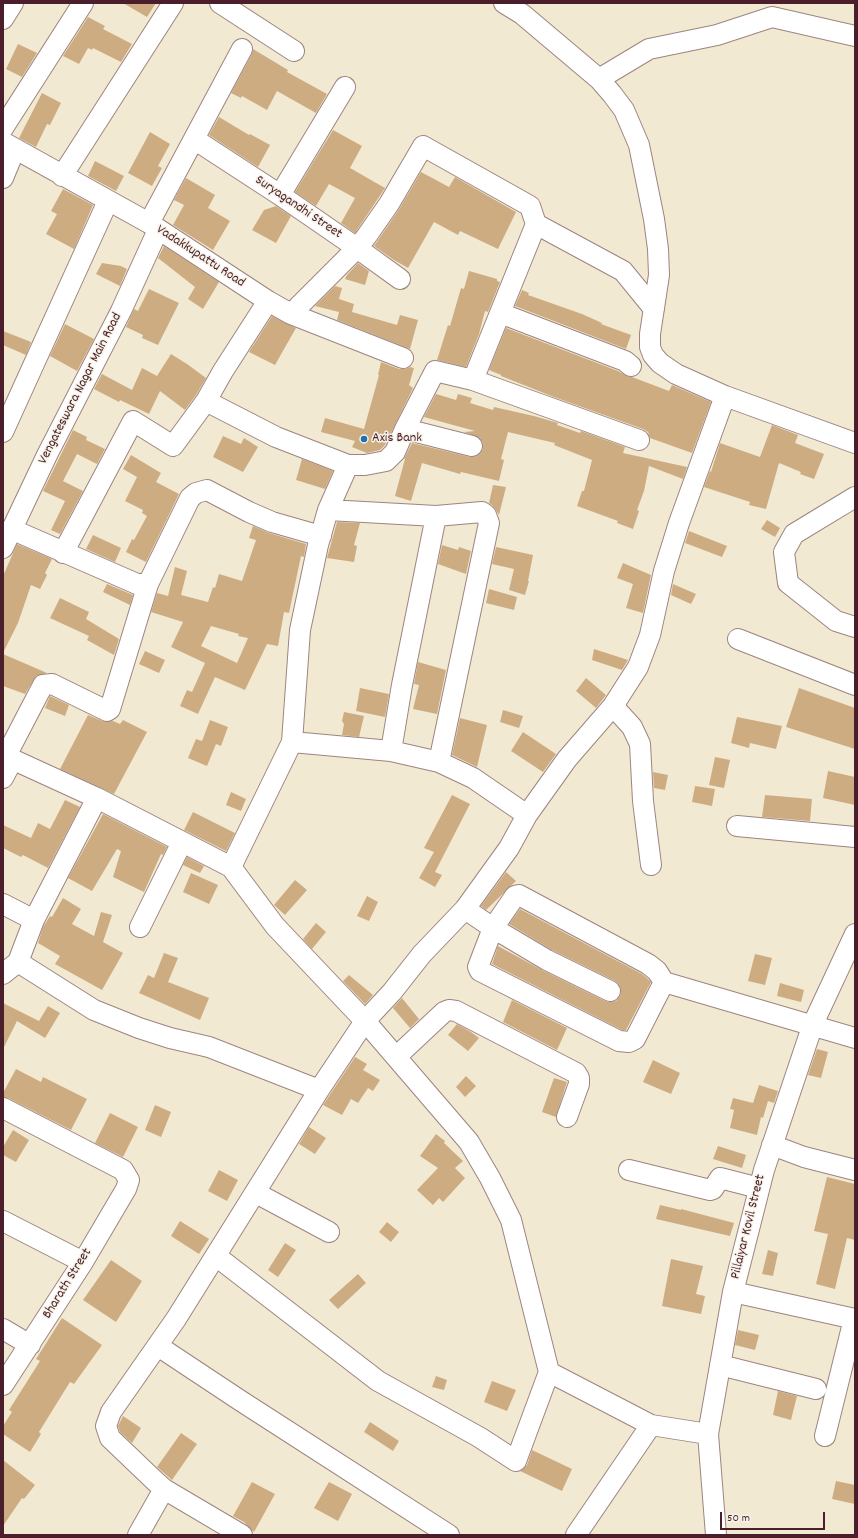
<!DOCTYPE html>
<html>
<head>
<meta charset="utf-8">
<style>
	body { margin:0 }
	#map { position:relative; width:858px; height:1538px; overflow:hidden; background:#f2e9d3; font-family:Dekko,sans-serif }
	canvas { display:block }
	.frame { position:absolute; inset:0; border:4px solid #4a1f2b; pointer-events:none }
	.scale { position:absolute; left:720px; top:1512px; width:105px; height:18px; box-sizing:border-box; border:2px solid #4a1f2b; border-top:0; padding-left:5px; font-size:12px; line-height:14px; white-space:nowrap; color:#4a1f2b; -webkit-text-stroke:3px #f7f3e8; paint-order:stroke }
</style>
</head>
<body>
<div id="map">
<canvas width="858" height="1538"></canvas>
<div class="frame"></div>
<div class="scale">50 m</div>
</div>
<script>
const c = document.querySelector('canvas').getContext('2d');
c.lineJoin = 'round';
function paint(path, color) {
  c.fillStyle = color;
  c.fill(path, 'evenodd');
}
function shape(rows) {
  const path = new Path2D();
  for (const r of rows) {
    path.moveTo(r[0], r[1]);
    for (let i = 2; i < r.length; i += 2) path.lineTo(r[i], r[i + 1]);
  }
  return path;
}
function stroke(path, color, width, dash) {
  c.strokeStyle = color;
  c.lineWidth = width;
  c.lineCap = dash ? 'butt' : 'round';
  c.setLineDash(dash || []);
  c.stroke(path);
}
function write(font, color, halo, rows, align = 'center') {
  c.font = font + ' Dekko,sans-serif';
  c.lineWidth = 3;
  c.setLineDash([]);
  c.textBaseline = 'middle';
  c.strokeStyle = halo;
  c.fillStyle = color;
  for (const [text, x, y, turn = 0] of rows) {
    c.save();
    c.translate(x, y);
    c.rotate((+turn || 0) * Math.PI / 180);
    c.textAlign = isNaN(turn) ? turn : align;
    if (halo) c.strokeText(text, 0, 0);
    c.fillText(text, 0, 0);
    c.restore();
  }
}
paint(shape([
	[123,3,156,3,147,17],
	[88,17,105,26,103,29,132,44,121,62,93,48,92,50,88,48,79,64,63,56],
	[18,44,37,53,22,77,6,69],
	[253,49,288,70,287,72,327,94,316,113,277,91,267,110,242,96,241,98,231,93,252,54],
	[42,93,61,103,50,125,47,124,36,147,19,138],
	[219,117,249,135,250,134,270,145,258,167,209,135],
	[333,130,362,146,350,168,385,188,355,233,341,223,355,198,329,184,316,206,295,192],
	[150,132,170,144,158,166,162,168,152,186,128,173],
	[95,161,124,176,116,191,88,176],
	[421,172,449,187,455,177,516,212,498,249,460,231,458,235,434,222,408,268,394,260,374,246,398,211],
	[186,178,215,195,208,208,230,221,213,250,173,225,184,205,174,200],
	[63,189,93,205,74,249,46,234,57,214,51,211],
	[276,206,291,216,276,243,252,230,264,210],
	[164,246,219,282,203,309,188,299,195,287,158,258],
	[102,263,121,266,127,269,120,286,96,274],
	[358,263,369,271,365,285,345,279,347,275],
	[469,271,497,279,497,281,500,282,488,312,485,311,479,334,466,367,437,360,448,325,450,326,461,288,464,289],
	[335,286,342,288,339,299,354,304,352,312,397,325,400,315,418,320,410,349,337,320,339,312,315,306],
	[149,289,179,303,158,345,142,338,143,335,126,327,134,309,138,311],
	[522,290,529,293,528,295,582,314,602,323,601,324,631,335,626,349,515,306],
	[272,316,296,328,275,365,249,352],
	[65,324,94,339,77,371,50,356],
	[506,328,618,371,629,377,632,377,669,391,672,385,711,402,692,453,650,438,648,432,643,429,554,397,501,376,501,375,489,370],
	[3,331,31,342,26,355,3,345],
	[171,354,187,364,206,378,196,395,185,410,160,391,149,414,120,400,119,402,94,389,102,374,132,390,142,368,157,376],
	[381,362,399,369,405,369,410,367,414,368,409,385,413,388,385,445,380,450,367,453,352,447,355,441,321,432,325,418,364,429,379,375,378,375],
	[436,394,456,400,458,394,472,398,470,403,493,410,494,407,534,416,558,423,557,425,580,433,581,431,625,447,623,453,687,467,683,479,649,466,644,491,637,510,639,511,633,529,617,523,618,521,577,506,582,491,584,491,592,460,554,445,555,443,508,432,501,459,504,460,499,481,461,472,460,474,422,463,411,501,395,496,405,459,404,459,412,443,470,457,475,457,480,454,483,449,483,443,480,438,464,432,475,431,424,417],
	[772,425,798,435,795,443,824,454,814,479,800,474,801,472,779,463,766,509,749,505,750,502,704,487,710,471,711,472,720,443,760,457],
	[73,430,87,437,86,440,105,449,97,464,77,454,63,481,83,491,60,534,51,530,65,501,43,491],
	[223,436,241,444,244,438,258,447,243,472,213,457],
	[131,455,161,473,156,482,179,494,146,562,126,552,132,539,134,540,147,516,142,513,143,510,125,501,137,477,123,469],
	[302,459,333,471,325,489,296,480],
	[493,485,506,487,499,515,493,506,489,503],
	[767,520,780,528,775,537,761,529],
	[337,522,360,523,354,545,357,546,354,562,327,558],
	[253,526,269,533,306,544,304,557,301,556,289,613,284,612,278,646,267,644,245,690,215,677,198,714,180,706,187,690,192,692,205,663,171,647,183,622,151,612,157,593,168,596,175,567,187,571,181,595,208,602,213,587,215,588,219,574,242,581,256,540,249,538],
	[211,626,239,634,238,636,248,638,237,663,201,646],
	[689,531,727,546,722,557,685,543],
	[93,535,121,548,115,562,86,549],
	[17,544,52,559,45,573,47,575,40,589,31,585,18,623,3,653,3,576],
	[442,545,458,550,459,547,471,551,466,574,438,564],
	[496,547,533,555,528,581,529,581,525,595,509,590,514,569,492,564],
	[623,563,651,575,643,613,626,608,633,584,617,578],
	[107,584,133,595,130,605,103,592],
	[673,584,696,594,691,604,671,595],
	[489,589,517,597,514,610,486,603],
	[60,598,89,612,86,619,119,639,114,655,87,640,89,636,50,618],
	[594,649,628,660,622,670,592,660],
	[145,651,165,660,159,673,139,664],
	[3,654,47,673,36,676,25,694,3,686],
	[418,662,446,670,437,714,413,709,419,685,414,684],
	[586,678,606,695,596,708,576,691],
	[360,688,389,694,385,717,356,711],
	[799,688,855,708,855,749,786,727],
	[50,696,69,705,65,716,45,708],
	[503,710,523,716,519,728,500,722],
	[344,712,364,716,359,737,342,735,344,724,342,721],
	[88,715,102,721,107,722,113,721,120,724,123,720,147,732,114,794,60,769],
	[737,717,782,726,776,749,750,743,749,748,731,743],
	[460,718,487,725,477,767,452,755],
	[210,720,228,727,221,746,216,744,207,766,188,758,196,739,202,741],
	[523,732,556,754,543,772,511,751],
	[715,757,730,760,724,788,709,785],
	[828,771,855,777,855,805,823,798],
	[653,772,668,775,665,790,654,788],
	[695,786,715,789,712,806,692,802],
	[231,792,246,799,241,811,226,805],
	[452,795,470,804,435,872,442,875,435,887,419,878,434,852,424,848],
	[765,795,812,799,810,821,762,817],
	[65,800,80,807,48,868,23,855,21,857,3,848,3,825,31,838,38,823,50,829],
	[193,812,235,833,226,851,184,830],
	[103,814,167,847,163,855,161,854,144,892,113,877,121,851,117,849,92,891,68,878],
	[187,857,204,866,200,873,183,865],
	[506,872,516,881,486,910,481,906],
	[191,873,218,885,209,904,183,892],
	[295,880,307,890,285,915,274,905],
	[367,896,378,902,369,921,357,916],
	[63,898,81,909,72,924,94,936,101,912,112,915,103,942,123,953,102,990,55,964,60,956,38,943,43,927,50,916,52,917],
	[520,909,642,974,648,979,651,982,626,1030,622,1030,492,964,498,946,542,970,605,1001,611,1002,616,1001,620,996,621,990,619,984,615,981,552,950,509,924],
	[316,923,326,932,312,949,303,939],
	[164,953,178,958,168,982,209,998,200,1020,139,993,148,975,154,978],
	[755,954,772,958,765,985,748,981],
	[349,975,373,995,365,1004,343,981],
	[780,983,804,990,801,1002,777,996],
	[402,998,419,1019,410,1028,393,1008],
	[512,1000,567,1028,557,1050,503,1022],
	[3,1003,39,1021,48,1006,60,1013,45,1038,17,1021,3,1049],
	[457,1024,471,1032,479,1038,468,1051,448,1035],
	[817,1049,828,1052,821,1078,808,1075],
	[355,1057,367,1064,363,1070,380,1080,373,1091,368,1088,358,1103,351,1099,342,1115,323,1105],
	[653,1060,680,1073,671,1094,643,1082],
	[16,1069,41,1082,43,1077,87,1099,71,1130,8,1098,3,1097,3,1093],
	[466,1076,476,1086,465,1097,456,1087],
	[554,1078,567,1082,556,1117,542,1112],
	[759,1085,778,1091,774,1103,768,1101,763,1118,761,1117,757,1135,730,1128,734,1110,730,1109,733,1098,753,1103],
	[155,1105,171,1112,161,1137,145,1130],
	[110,1113,138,1127,123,1157,95,1143],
	[309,1127,326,1138,315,1154,299,1144],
	[13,1130,29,1140,16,1162,3,1155,3,1147],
	[436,1134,445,1141,444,1143,463,1161,455,1168,465,1178,443,1202,439,1198,433,1205,417,1190,438,1168,420,1156],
	[718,1146,746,1155,742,1168,713,1159],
	[219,1170,238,1180,227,1201,208,1191],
	[827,1177,855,1184,855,1240,847,1238,835,1289,816,1284,828,1234,814,1231],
	[660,1205,681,1210,681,1209,734,1223,730,1236,656,1219],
	[180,1221,209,1239,199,1254,171,1236],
	[387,1222,399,1232,391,1242,379,1232],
	[285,1243,296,1250,278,1277,268,1270],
	[768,1250,778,1253,773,1276,762,1274],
	[671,1259,703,1266,696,1294,705,1296,701,1314,662,1306],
	[111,1260,142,1281,116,1322,83,1300],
	[358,1274,366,1283,338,1309,329,1300],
	[62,1318,102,1345,74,1384,70,1382,39,1432,41,1434,30,1452,3,1434,3,1426,12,1412,9,1410,40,1361,36,1359],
	[738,1330,759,1335,755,1350,735,1345],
	[436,1376,447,1380,444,1390,432,1387],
	[492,1381,516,1390,507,1411,484,1402],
	[778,1391,797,1396,791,1420,773,1415],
	[123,1416,141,1428,132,1443,120,1432,118,1426],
	[370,1422,399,1441,393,1451,364,1432],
	[181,1433,197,1444,172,1480,157,1467],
	[532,1450,572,1469,562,1491,520,1471,527,1465],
	[3,1460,35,1485,24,1499,22,1498,3,1526],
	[836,1481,855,1485,855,1504,832,1499],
	[252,1482,275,1494,254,1532,244,1522,233,1516],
	[329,1482,352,1494,338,1521,314,1508]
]), '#ceac82');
const minor = shape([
	[220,3,294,51],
	[504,3,522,14,599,79,612,94,624,110,639,145,654,219,658,249,659,275,650,334,650,347,653,355,660,363,676,374,725,396,855,443],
	[3,19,13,3],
	[599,79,649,49,717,35,772,17,855,36],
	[3,128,83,3],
	[194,139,280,195,357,248,400,279],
	[3,142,149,223,268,301,291,314,403,358],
	[62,176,173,3],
	[3,178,15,149],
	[280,195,345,87],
	[149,223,242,49],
	[536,224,623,271,654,309],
	[500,313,625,361,631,366],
	[291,314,357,248,366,237,389,204,423,146,530,206,536,224,473,380],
	[206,401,276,437,348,465,365,465,386,461,395,452,405,429,435,371,473,380,639,440],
	[405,429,472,446],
	[3,432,108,201],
	[855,497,794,534,784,552,788,583,836,621,855,627],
	[328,510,436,516,482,512,486,515,489,523,439,762],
	[11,529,137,584,148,584,190,498,196,493,207,490,249,512,272,522,321,536],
	[3,548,47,455,121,311,158,230],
	[63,553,133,421,173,446,206,401,223,371,268,301],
	[738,639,855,685],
	[613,706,632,727,640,744,643,801,651,865],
	[292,742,300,630,318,545,328,510,348,465],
	[391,751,402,685,436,516],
	[3,755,97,798,231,867,275,926,365,1021,469,1142,490,1178,511,1220,549,1372,651,1425,576,1535],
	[6,756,43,685,52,684,107,711,110,709,148,584],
	[3,778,13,759],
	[737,826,855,837],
	[231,867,292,742,391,751,439,762,473,778,527,815],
	[3,904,34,920],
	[465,909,493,928,547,960,610,991],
	[140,927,182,842],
	[18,962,94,1010,139,1028,170,1038,209,1047,319,1090],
	[3,974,18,962,34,920,97,798],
	[664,982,657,971,648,964,519,895,515,896,493,928,478,967,480,971,619,1041,629,1042,635,1039,664,982,855,1038],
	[396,1057,444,1012,449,1010,456,1011,576,1073,579,1078,579,1084,567,1117],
	[3,1108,123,1170,129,1180,126,1189,83,1262,3,1385],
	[772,1145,804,1157,855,1170],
	[629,1170,710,1190,713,1189,720,1178,759,1188],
	[256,1193,329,1232],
	[3,1221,83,1262],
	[216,1256,378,1381,479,1437,516,1461,549,1372],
	[733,1292,855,1319],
	[3,1329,30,1345],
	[158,1346,241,1401,449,1535],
	[720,1365,816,1389],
	[651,1425,708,1434],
	[825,1436,854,1319],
	[138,1535,164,1489],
	[242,1535,164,1489,155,1481,110,1438,106,1426,111,1412,176,1319,319,1090,365,1021,392,992,422,954,465,909,509,848,527,815,567,759,613,706,638,667,650,635,664,571,679,523,725,396],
	[716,1535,708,1434,733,1292,764,1170,813,1024,855,934]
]);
stroke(minor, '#9e847f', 22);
stroke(minor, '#fff', 20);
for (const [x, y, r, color] of [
	[364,439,4,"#1f6fb2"]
]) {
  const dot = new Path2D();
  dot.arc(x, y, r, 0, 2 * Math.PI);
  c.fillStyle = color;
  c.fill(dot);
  stroke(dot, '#f7f3e8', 1.5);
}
write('14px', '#4a1f2b', '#f7f3e8', [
	["Suryagandhi Street",298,208,34],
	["Vadakkupattu Road",200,257,33],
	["Vengateswara Nagar Main Road",81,389,-63],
	["Pillaiyar Kovil Street",749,1227,-76],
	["Bharath Street",68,1284,-58]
]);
write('14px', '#4a1f2b', '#f7f3e8', [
	["Axis Bank",372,439]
], 'left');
</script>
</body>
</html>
